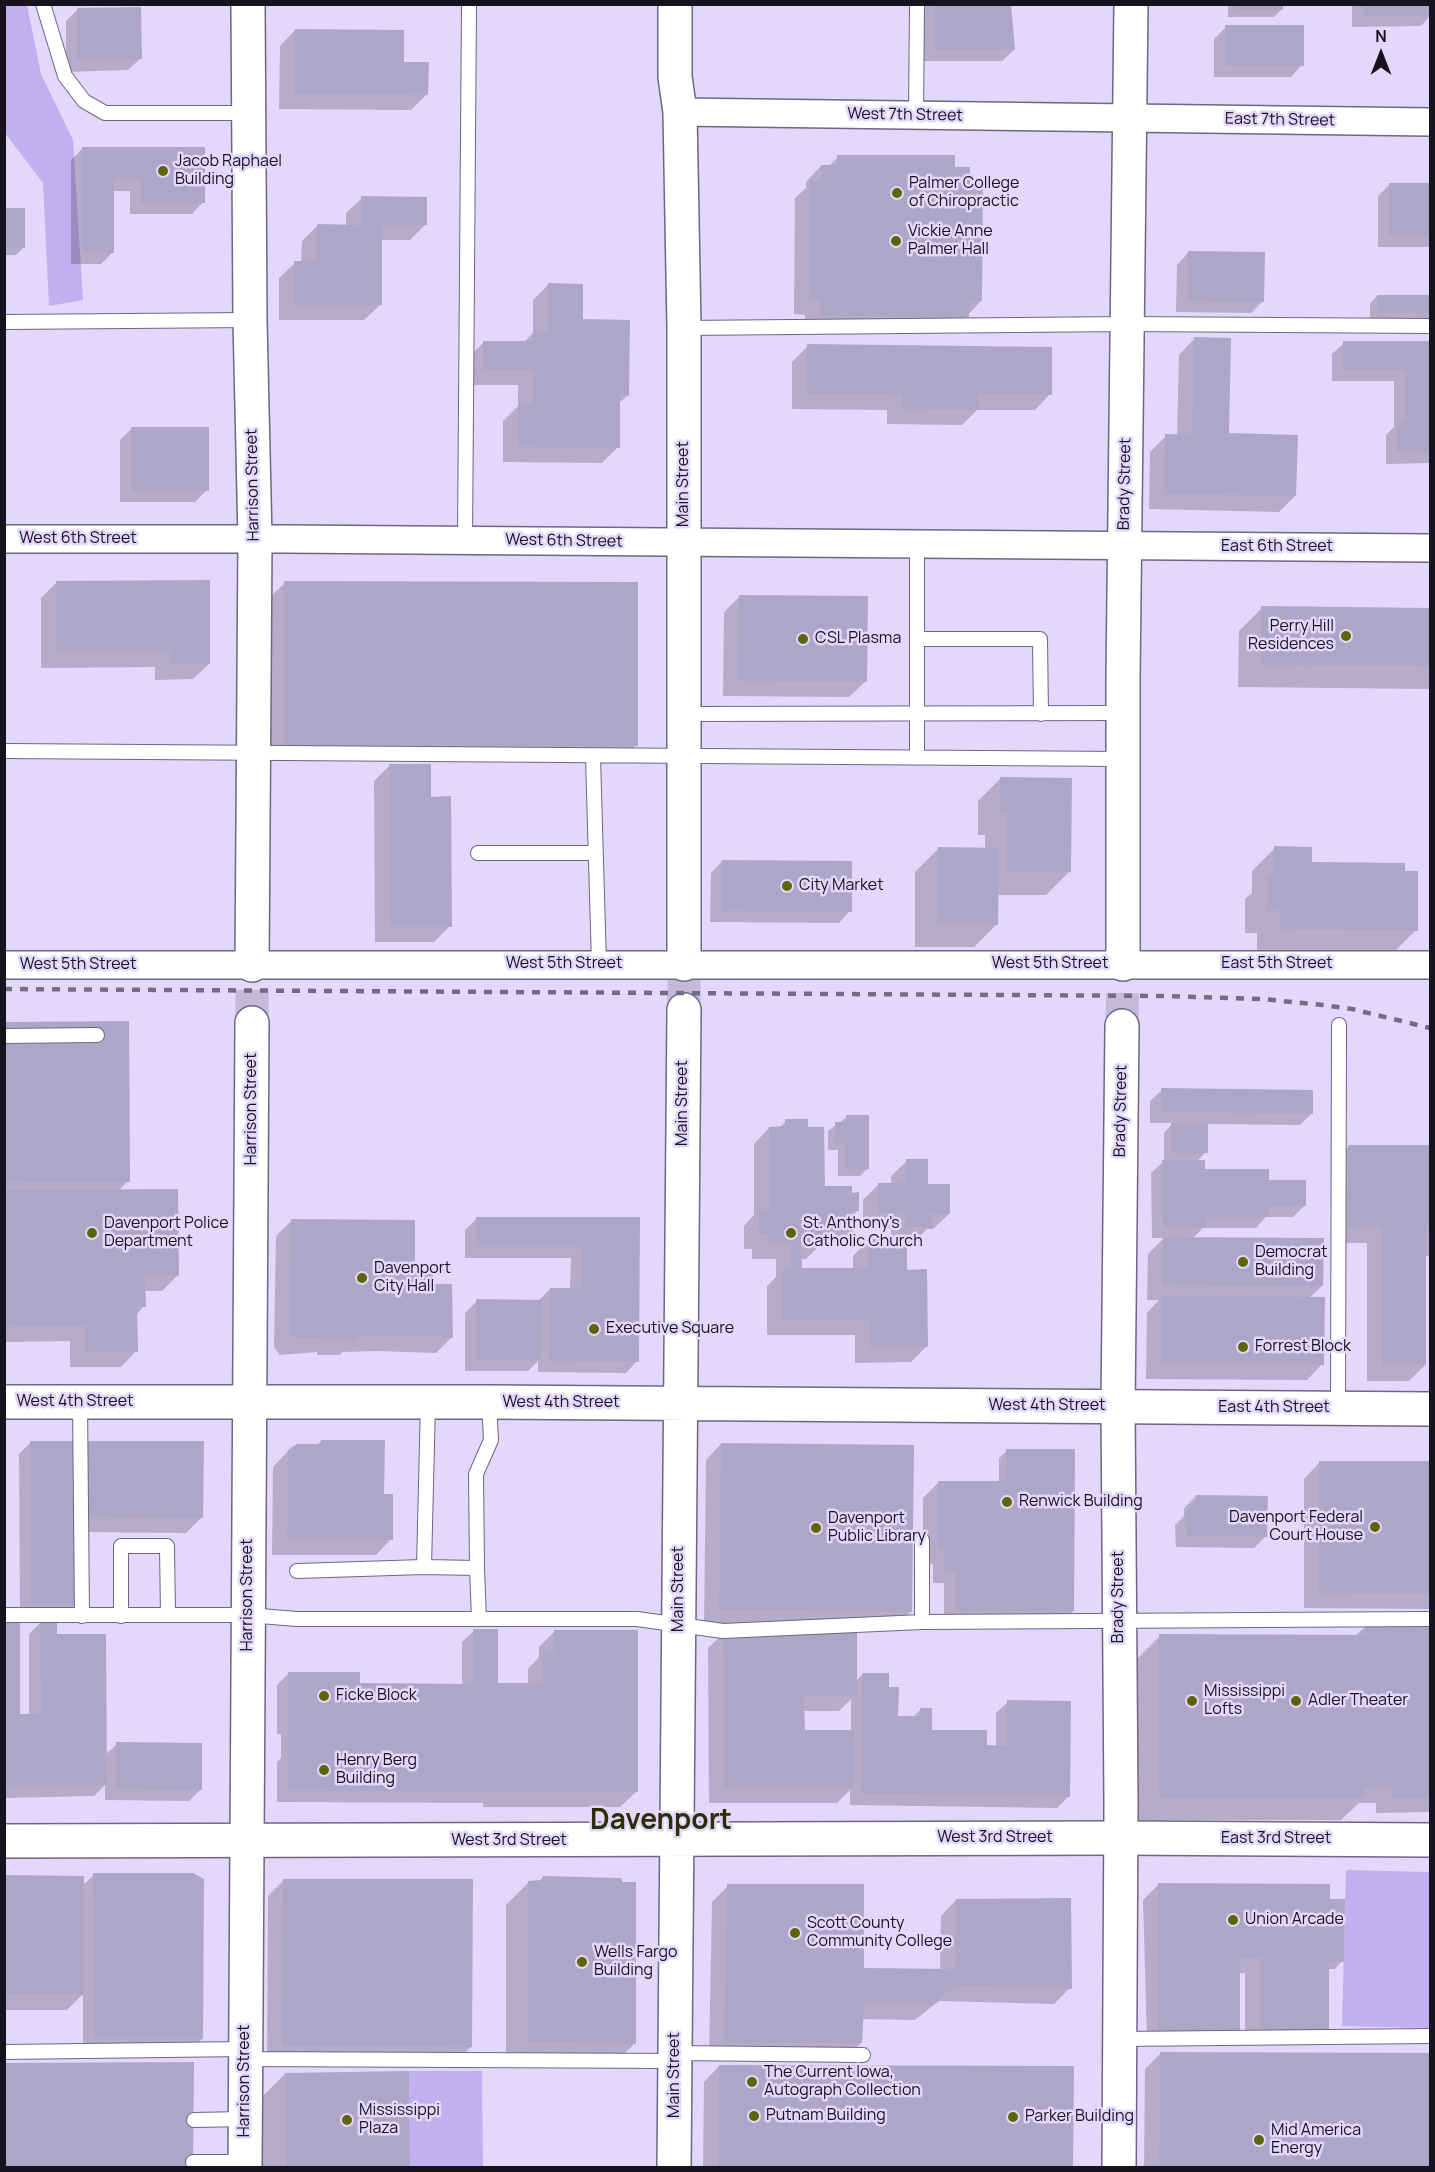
<!DOCTYPE html>
<html>
<head>
<meta charset="utf-8">
<style>
	body { margin:0 }
	#map { position:relative; width:1435px; height:2172px; overflow:hidden; background:#e1d8fb; font-family:Manrope,sans-serif }
	canvas { display:block }
	.frame { position:absolute; inset:0; border:6px solid #16121e; pointer-events:none }
	.north { position:absolute; left:1351px; top:24px; width:60px; height:60px; -webkit-text-stroke:4px #e1d8fb; paint-order:stroke; rotate:0deg; font-size:16px; font-weight:700; line-height:24px; text-align:center; color:#16121e }
	.north::after { content:''; display:block; margin:auto; width:21px; height:27px; background:#16121e; clip-path:polygon(50% 0,100% 100%,50% 72%,0 100%) }
</style>
</head>
<body>
<div id="map">
<canvas width="1435" height="2172"></canvas>
<div class="frame"></div>
<div class="north">N</div>
</div>
<script>
const c = document.querySelector('canvas').getContext('2d');
c.lineJoin = 'round';
function paint(path, color) {
  c.fillStyle = color;
  c.fill(path, 'evenodd');
}
function shape(rows) {
  const path = new Path2D();
  for (const r of rows) {
    path.moveTo(r[0], r[1]);
    for (let i = 2; i < r.length; i += 2) path.lineTo(r[i], r[i + 1]);
  }
  return path;
}
function stroke(path, color, width, dash) {
  c.strokeStyle = color;
  c.lineWidth = width;
  c.lineCap = dash ? 'butt' : 'round';
  c.setLineDash(dash || []);
  c.stroke(path);
}
function write(font, color, halo, rows, align = 'center') {
  c.font = font + ' Manrope,sans-serif';
  c.lineWidth = 5;
  c.setLineDash([]);
  c.textBaseline = 'middle';
  c.strokeStyle = halo;
  c.fillStyle = color;
  for (const [text, x, y, turn = 0] of rows) {
    c.save();
    c.translate(x, y);
    c.rotate((+turn || 0) * Math.PI / 180);
    c.textAlign = isNaN(turn) ? turn : align;
    if (halo) c.strokeText(text, 0, 0);
    c.fillText(text, 0, 0);
    c.restore();
  }
}
paint(shape([
	[5,4,27,5,41,74,73,140,83,300,49,306,43,183,5,133],
	[1346,1870,1430,1872,1430,2028,1342,2026],
	[409,2071,482,2071,483,2167,410,2167]
]), '#c1b0f0');
paint(shape([
	[924,4,1010,4,1014,50,1002,61,924,61],
	[1228,4,1282,4,1282,9,1274,17,1228,17],
	[1352,4,1430,4,1430,16,1421,26,1352,27],
	[77,10,140,59,128,70,66,72,66,21],
	[1226,27,1302,65,1291,77,1214,77,1214,39],
	[295,30,402,63,427,94,411,110,279,109,280,46],
	[82,149,203,202,192,214,130,214,130,191,113,191,113,252,101,264,71,264,71,160],
	[838,157,953,168,981,301,952,332,805,331,805,315,794,314,795,198,806,188,806,182,821,166,828,167],
	[1390,184,1430,184,1430,247,1378,247,1378,196],
	[362,198,426,224,410,240,380,240,380,305,364,320,279,320,279,278,295,263,301,263,302,241,317,226,346,226,346,213],
	[4,209,23,209,23,248,16,255,4,255],
	[1188,253,1263,301,1251,313,1176,312,1177,265],
	[548,285,581,321,628,395,618,404,618,447,602,463,503,462,503,421,518,406,518,385,468,385,468,358,484,342,523,343,533,333,533,300],
	[1377,296,1430,296,1430,320,1370,320,1370,304],
	[1194,339,1228,435,1295,496,1279,512,1149,509,1150,452,1166,436,1177,436,1179,355],
	[1430,342,1430,463,1386,464,1386,435,1394,427,1394,381,1332,381,1332,354,1344,343],
	[808,346,1050,394,1035,410,977,410,962,425,887,424,887,410,792,409,792,362],
	[132,428,207,490,195,502,120,502,120,440],
	[57,582,209,664,193,679,155,680,155,667,41,668,41,598],
	[285,583,636,745,620,761,268,760,269,598],
	[739,597,865,682,849,697,723,696,724,612],
	[1262,608,1430,609,1430,689,1238,687,1239,631],
	[389,766,450,926,434,942,375,942,374,781],
	[1001,778,1069,872,1046,895,997,895,997,924,974,947,915,947,915,872,938,849,985,849,985,835,978,835,978,801],
	[1275,848,1310,864,1404,872,1416,930,1393,953,1257,952,1257,933,1245,933,1245,899,1252,893,1252,871],
	[722,861,850,911,839,923,710,922,711,873],
	[127,1023,128,1181,118,1191,178,1275,162,1291,144,1291,144,1306,136,1315,136,1351,121,1367,70,1367,70,1341,4,1342,4,1024],
	[1162,1090,1312,1113,1300,1125,1206,1124,1206,1152,1197,1161,1204,1171,1268,1182,1305,1205,1293,1217,1266,1217,1256,1228,1203,1228,1192,1239,1322,1286,1309,1298,1322,1364,1307,1380,1146,1379,1147,1313,1159,1300,1147,1300,1148,1254,1164,1238,1152,1238,1151,1173,1164,1161,1164,1133,1173,1123,1150,1123,1150,1101],
	[847,1117,868,1168,860,1176,838,1176,838,1150,828,1150,828,1131],
	[786,1121,807,1128,823,1187,851,1194,858,1210,851,1217,851,1231,836,1247,818,1247,806,1259,800,1259,800,1270,853,1270,853,1256,869,1240,891,1240,891,1228,863,1228,863,1200,879,1184,891,1184,891,1176,907,1161,949,1214,933,1229,927,1229,914,1242,905,1242,905,1271,926,1347,911,1362,855,1363,855,1335,767,1335,767,1286,776,1277,776,1259,752,1259,752,1249,744,1249,744,1226,754,1215,754,1144,769,1128,779,1128],
	[1349,1147,1430,1147,1430,1256,1425,1256,1425,1365,1409,1381,1367,1381,1367,1243,1333,1243,1333,1162],
	[477,1218,639,1218,637,1361,626,1373,538,1372,538,1361,528,1371,465,1371,465,1313,477,1301,538,1301,550,1289,570,1289,571,1258,465,1258,465,1230],
	[292,1220,413,1273,431,1286,452,1337,436,1353,378,1351,342,1352,340,1355,317,1355,317,1352,280,1355,274,1347,276,1236],
	[321,1441,383,1495,391,1539,376,1555,272,1555,273,1467,292,1447,317,1445],
	[31,1442,73,1457,89,1442,202,1517,186,1533,73,1532,74,1605,62,1617,20,1617,19,1454],
	[721,1444,910,1612,895,1627,704,1625,706,1460],
	[1007,1451,1073,1611,1061,1623,944,1622,944,1583,933,1583,933,1564,923,1564,923,1498,939,1482,999,1483,999,1458],
	[1319,1463,1430,1463,1430,1609,1304,1608,1304,1479],
	[1196,1496,1266,1536,1254,1548,1176,1547,1175,1525,1184,1516,1184,1508],
	[4,1620,19,1715,29,1715,29,1634,41,1622,56,1636,105,1755,117,1744,200,1790,189,1801,105,1800,105,1785,94,1796,4,1798],
	[1366,1626,1430,1626,1430,1812,1376,1813,1376,1803,1359,1803,1341,1820,1137,1820,1137,1659,1160,1636,1355,1636],
	[474,1631,497,1686,528,1684,528,1669,539,1657,539,1647,555,1631,636,1792,620,1807,483,1807,483,1803,277,1802,277,1762,281,1758,281,1734,277,1734,277,1685,289,1673,359,1685,462,1685,462,1642],
	[724,1633,855,1682,863,1674,887,1688,896,1717,913,1717,921,1709,931,1732,986,1747,996,1747,996,1713,1008,1702,1069,1796,1057,1808,850,1805,850,1790,837,1803,709,1803,708,1648],
	[851,1699,851,1731,803,1731,803,1711,839,1711],
	[94,1875,202,2039,190,2050,83,2050,83,1994,67,2010,4,2010,4,1877,82,1886],
	[543,1877,635,2043,612,2066,506,2064,506,1905,529,1882,539,1882],
	[284,1880,471,2047,455,2062,267,2061,268,1896],
	[1159,1884,1329,1901,1342,1961,1335,1969,1328,1969,1327,2030,1316,2041,1294,2041,1290,2045,1245,2045,1245,1973,1239,1973,1238,2029,1227,2041,1147,2041,1143,1900],
	[728,1886,862,1970,940,1970,941,1916,956,1900,1070,1988,1054,2004,939,2001,915,2020,862,2019,861,2043,845,2058,709,2058,712,1902],
	[1161,2053,1430,2055,1430,2168,1144,2168,1145,2069],
	[719,2066,1071,2168,703,2168,704,2082],
	[285,2074,409,2168,263,2168,262,2097]
]), '#0003');
paint(shape([
	[935,4,1011,4,1015,50,935,50],
	[1235,4,1283,4,1283,10,1235,10],
	[1363,4,1430,4,1430,15,1364,16],
	[141,7,142,59,77,61,77,8],
	[1225,25,1304,25,1304,66,1225,66],
	[295,29,404,30,404,62,429,62,428,95,294,94],
	[82,147,205,147,205,203,141,203,141,180,114,180,114,253,82,253],
	[837,155,955,155,955,167,970,167,970,183,983,183,982,301,969,301,969,317,820,316,820,300,809,299,810,181,821,181,821,165,837,165],
	[1389,183,1430,183,1430,236,1389,236],
	[361,196,427,197,427,225,382,225,382,305,294,305,294,261,316,261,317,224,361,225],
	[5,208,25,208,25,248,5,248],
	[1188,251,1265,252,1264,302,1188,301],
	[548,283,583,284,583,319,630,320,629,396,620,395,620,448,518,447,518,404,533,404,533,370,483,370,483,341,533,341,533,331,548,331],
	[1377,295,1430,295,1430,313,1377,313],
	[1194,337,1231,338,1229,433,1298,435,1296,496,1164,494,1165,434,1192,435],
	[1343,341,1430,341,1430,453,1397,453,1397,422,1405,422,1405,370,1343,370],
	[807,344,1052,347,1052,395,979,394,979,410,902,409,902,395,807,394],
	[131,427,209,427,209,491,131,491],
	[210,580,210,664,170,665,170,652,56,653,56,581],
	[284,581,638,582,638,746,284,745],
	[739,595,868,596,867,682,738,681],
	[1261,606,1430,608,1430,666,1261,665],
	[389,764,431,764,431,797,451,796,452,927,390,927],
	[1000,777,1072,778,1071,872,1007,872,1007,813,1000,813],
	[1274,846,1312,847,1312,862,1405,863,1405,871,1418,871,1418,931,1279,929,1280,911,1267,911,1268,874,1274,874],
	[938,847,999,848,998,925,937,925],
	[722,860,852,861,852,912,721,911],
	[129,1021,130,1182,5,1183,5,1022],
	[1161,1088,1313,1090,1313,1114,1161,1112],
	[846,1115,869,1115,869,1169,845,1169,845,1143,835,1143,835,1122,846,1122],
	[785,1119,808,1119,808,1127,824,1127,825,1186,852,1186,852,1193,859,1192,859,1211,852,1211,853,1232,823,1232,823,1244,801,1244,802,1268,868,1268,868,1239,907,1238,907,1270,927,1269,928,1347,870,1348,870,1320,782,1320,782,1269,791,1269,791,1244,767,1244,767,1234,759,1234,759,1209,769,1209,769,1127,785,1126],
	[1171,1123,1208,1123,1208,1153,1171,1153],
	[1348,1145,1430,1145,1430,1226,1426,1226,1426,1365,1382,1365,1382,1228,1348,1228],
	[906,1159,928,1159,928,1184,950,1184,950,1214,932,1214,932,1227,906,1227,906,1213,878,1213,878,1183,906,1183],
	[1162,1160,1205,1160,1205,1169,1269,1169,1269,1180,1306,1180,1306,1206,1269,1206,1269,1217,1206,1217,1206,1227,1163,1227],
	[178,1189,179,1276,145,1276,146,1307,137,1307,138,1352,85,1352,85,1326,4,1327,4,1190],
	[476,1217,640,1217,639,1362,549,1361,550,1288,581,1288,582,1247,476,1247],
	[291,1219,415,1220,415,1272,433,1272,433,1284,452,1284,453,1338,437,1336,357,1337,357,1340,293,1338,289,1331],
	[1163,1237,1324,1238,1323,1286,1162,1285],
	[1162,1296,1325,1297,1324,1365,1161,1364],
	[476,1299,542,1300,541,1360,476,1360],
	[321,1440,385,1440,384,1494,393,1494,393,1540,287,1540,288,1450,297,1444,321,1444],
	[30,1441,75,1441,75,1606,31,1606],
	[88,1441,204,1441,203,1518,88,1517],
	[721,1443,914,1445,912,1612,719,1610],
	[1006,1449,1075,1449,1074,1611,955,1611,955,1572,944,1572,944,1549,938,1549,938,1481,1006,1481],
	[1319,1461,1430,1461,1430,1594,1319,1593],
	[1196,1495,1268,1496,1267,1537,1187,1536,1186,1512,1195,1504],
	[4,1619,20,1619,20,1714,41,1714,40,1620,57,1620,57,1634,106,1634,107,1785,4,1785],
	[1366,1624,1430,1624,1430,1798,1392,1798,1391,1788,1365,1787,1365,1798,1159,1798,1159,1634,1366,1635],
	[473,1629,498,1629,498,1683,543,1683,543,1652,554,1652,554,1630,638,1630,638,1792,288,1791,288,1672,360,1672,360,1683,473,1684],
	[723,1631,857,1631,857,1696,804,1696,805,1730,854,1730,854,1788,724,1788],
	[862,1673,889,1673,889,1687,899,1687,898,1716,920,1716,920,1708,932,1708,932,1730,987,1730,987,1745,1007,1746,1007,1700,1071,1701,1070,1797,861,1794],
	[116,1742,202,1743,202,1790,116,1789],
	[93,1873,193,1873,204,1879,203,2039,94,2039],
	[4,1875,84,1876,84,1995,4,1994],
	[543,1876,621,1878,623,1882,636,1882,636,2044,528,2042,528,1881,541,1880],
	[283,1879,473,1879,472,2047,282,2046],
	[1158,1883,1330,1884,1330,1899,1345,1899,1344,1962,1329,1962,1329,2030,1260,2030,1260,1958,1240,1958,1240,2030,1158,2030],
	[727,1884,864,1884,864,1968,955,1969,956,1899,1071,1898,1072,1989,956,1986,932,2005,864,2004,862,2043,724,2043],
	[1160,2052,1430,2053,1430,2168,1159,2168],
	[194,2062,193,2168,4,2168,4,2063],
	[719,2065,1074,2066,1073,2168,718,2168],
	[409,2071,410,2168,286,2168,285,2073]
]), '#aea6c7');
stroke(shape([
	[684,1010,684,964]
]), '#c3bada', 33, [33, 16]);
stroke(shape([
	[252,1023,252,965],
	[1122,1026,1123,964]
]), '#c3bada', 33, [33, 16]);
const lane = shape([
	[43,4,65,76,84,101,105,113,249,113],
	[916,115,917,4],
	[4,322,250,320],
	[684,328,1127,324,1430,326],
	[465,540,469,4],
	[917,639,1040,639,1041,714],
	[686,714,1123,713],
	[4,751,1123,759],
	[593,757,599,964],
	[917,758,917,544],
	[478,853,596,853],
	[4,1036,97,1035],
	[80,1402,82,1616],
	[1338,1408,1339,1025],
	[922,1540,922,1622],
	[424,1567,477,1568,476,1474,491,1440,489,1402],
	[477,1568,479,1619],
	[297,1571,424,1567,428,1402],
	[4,1615,248,1615,297,1619,637,1619,723,1631,922,1622,1430,1619],
	[121,1616,121,1546,167,1546,168,1615],
	[1121,2039,1430,2036],
	[4,2052,245,2049],
	[675,2053,863,2055],
	[245,2059,675,2061],
	[194,2120,245,2119],
	[193,2162,245,2162]
]);
const street = shape([
	[680,112,1430,122],
	[4,539,284,539,1430,548],
	[4,965,1430,965]
]);
const secondary = shape([
	[675,4,675,77,680,112,684,328,684,964],
	[4,1402,489,1402,1430,1409],
	[4,1841,1121,1838,1430,1840],
	[674,2168,684,1010]
]);
const highway = shape([
	[248,4,250,320,255,539,252,965],
	[1123,964,1123,678,1131,4],
	[245,2168,252,1023],
	[1119,2168,1121,1803,1118,1407,1122,1026]
]);
stroke(lane, '#6d6684', 16);
stroke(street, '#6d6684', 30);
stroke(secondary, '#6d6684', 36);
stroke(highway, '#6d6684', 36);
stroke(lane, '#fff', 14);
stroke(street, '#fff', 27);
stroke(secondary, '#fff', 33);
stroke(highway, '#fff', 33);
stroke(shape([
	[4,989,1167,996,1262,999,1323,1005,1352,1009,1430,1028]
]), '#726c82', 4.5, [8, 8]);
for (const [x, y, r, color] of [
	[163,171,6,"#5c6609"],
	[897,193,6,"#5c6609"],
	[896,241,6,"#5c6609"],
	[1346,636,6,"#5c6609"],
	[803,639,6,"#5c6609"],
	[787,886,6,"#5c6609"],
	[92,1233,6,"#5c6609"],
	[791,1233,6,"#5c6609"],
	[1243,1262,6,"#5c6609"],
	[362,1278,6,"#5c6609"],
	[594,1329,6,"#5c6609"],
	[1243,1347,6,"#5c6609"],
	[1007,1502,6,"#5c6609"],
	[1375,1527,6,"#5c6609"],
	[816,1528,6,"#5c6609"],
	[324,1696,6,"#5c6609"],
	[1192,1701,6,"#5c6609"],
	[1296,1701,6,"#5c6609"],
	[324,1770,6,"#5c6609"],
	[1233,1920,6,"#5c6609"],
	[795,1933,6,"#5c6609"],
	[582,1962,6,"#5c6609"],
	[752,2082,6,"#5c6609"],
	[754,2116,6,"#5c6609"],
	[1013,2117,6,"#5c6609"],
	[347,2120,6,"#5c6609"],
	[1259,2140,6,"#5c6609"]
]) {
  const dot = new Path2D();
  dot.arc(x, y, r, 0, 2 * Math.PI);
  c.fillStyle = color;
  c.fill(dot);
  stroke(dot, '#e1d8fb', 2);
}
write('16px', '#16121e', '#e1d8fb', [
	["West 7th Street",905,115,1],
	["East 7th Street",1280,120,1],
	["Main Street",684,484,-90],
	["Brady Street",1125,484,-89],
	["Harrison Street",253,485,-91],
	["West 6th Street",78,539],
	["West 6th Street",564,541,1],
	["East 6th Street",1277,547],
	["West 5th Street",564,964],
	["West 5th Street",1050,964],
	["East 5th Street",1277,964],
	["West 5th Street",78,965],
	["Main Street",683,1103,-90],
	["Harrison Street",252,1109,-90],
	["Brady Street",1121,1111,-89],
	["West 4th Street",75,1402],
	["West 4th Street",561,1403],
	["West 4th Street",1047,1406],
	["East 4th Street",1274,1408],
	["Main Street",679,1589,-90],
	["Harrison Street",248,1595,-90],
	["Brady Street",1119,1597,-90],
	["West 3rd Street",995,1838],
	["East 3rd Street",1276,1839],
	["West 3rd Street",509,1841],
	["Main Street",675,2075,-90],
	["Harrison Street",245,2081,-90]
]);
write('16px', '#16121e', '#e1d8fb', [
	["Jacob Raphael",175,162],
	["Building",175,180],
	["Palmer College",909,184],
	["of Chiropractic",909,202],
	["Vickie Anne",908,232],
	["Palmer Hall",908,250],
	["Perry Hill",1334,627,"right"],
	["Residences",1334,645,"right"],
	["CSL Plasma",815,639],
	["City Market",799,886],
	["Davenport Police",104,1224],
	["Department",104,1242],
	["St. Anthony's",803,1224],
	["Catholic Church",803,1242],
	["Democrat",1255,1253],
	["Building",1255,1271],
	["Davenport",374,1269],
	["City Hall",374,1287],
	["Executive Square",606,1329],
	["Forrest Block",1255,1347],
	["Renwick Building",1019,1502],
	["Davenport Federal",1363,1518,"right"],
	["Court House",1363,1536,"right"],
	["Davenport",828,1519],
	["Public Library",828,1537],
	["Mississippi",1204,1692],
	["Lofts",1204,1710],
	["Ficke Block",336,1696],
	["Adler Theater",1308,1701],
	["Henry Berg",336,1761],
	["Building",336,1779],
	["Union Arcade",1245,1920],
	["Scott County",807,1924],
	["Community College",807,1942],
	["Wells Fargo",594,1953],
	["Building",594,1971],
	["The Current Iowa,",764,2073],
	["Autograph Collection",764,2091],
	["Mississippi",359,2111],
	["Plaza",359,2129],
	["Putnam Building",766,2116],
	["Parker Building",1025,2117],
	["Mid America",1271,2131],
	["Energy",1271,2149]
], 'left');
write('bold 28px', '#2a2f06', '#e1d8fb', [
	["Davenport",661,1821]
]);
</script>
</body>
</html>
